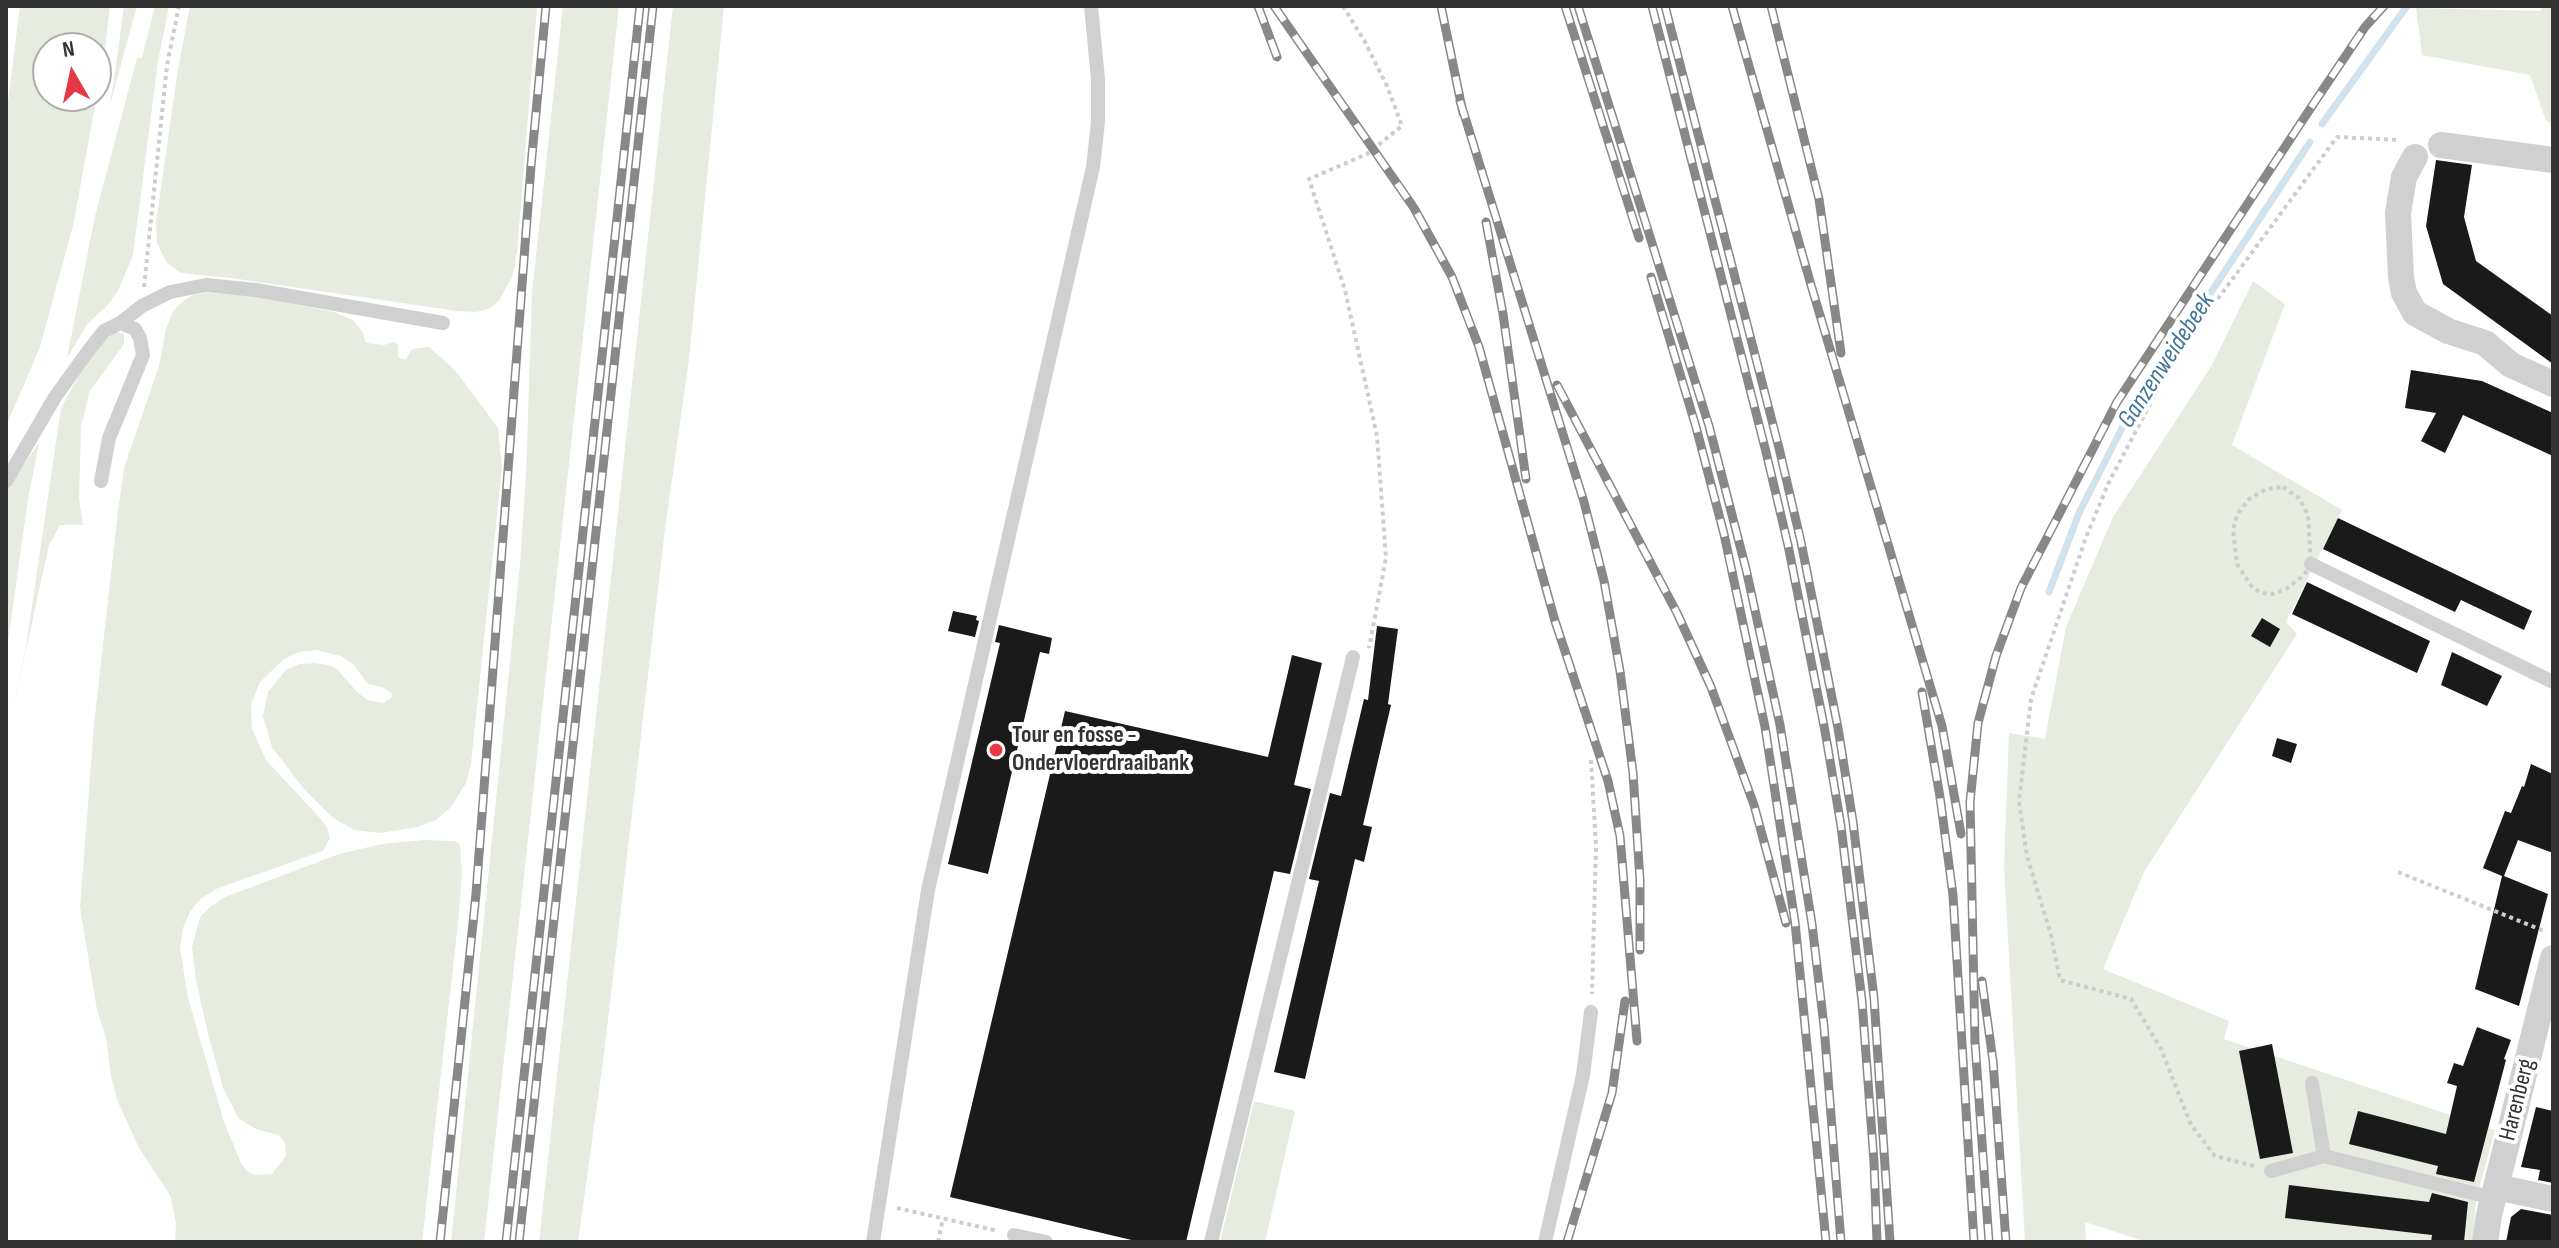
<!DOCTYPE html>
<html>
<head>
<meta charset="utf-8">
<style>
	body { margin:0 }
	#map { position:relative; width:2559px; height:1248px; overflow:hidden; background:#fff; font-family:"Sofia Sans Condensed",sans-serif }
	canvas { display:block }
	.frame { position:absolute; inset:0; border:8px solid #333; pointer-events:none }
	.north { position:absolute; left:32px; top:32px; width:80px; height:80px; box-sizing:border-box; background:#fff; border:2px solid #adadad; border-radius:50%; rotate:351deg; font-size:22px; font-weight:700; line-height:32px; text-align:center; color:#333 }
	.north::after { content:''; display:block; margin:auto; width:28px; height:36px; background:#e63946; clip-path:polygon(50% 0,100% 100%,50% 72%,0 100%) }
</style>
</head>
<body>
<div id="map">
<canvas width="2559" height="1248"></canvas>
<div class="frame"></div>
<div class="north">N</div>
</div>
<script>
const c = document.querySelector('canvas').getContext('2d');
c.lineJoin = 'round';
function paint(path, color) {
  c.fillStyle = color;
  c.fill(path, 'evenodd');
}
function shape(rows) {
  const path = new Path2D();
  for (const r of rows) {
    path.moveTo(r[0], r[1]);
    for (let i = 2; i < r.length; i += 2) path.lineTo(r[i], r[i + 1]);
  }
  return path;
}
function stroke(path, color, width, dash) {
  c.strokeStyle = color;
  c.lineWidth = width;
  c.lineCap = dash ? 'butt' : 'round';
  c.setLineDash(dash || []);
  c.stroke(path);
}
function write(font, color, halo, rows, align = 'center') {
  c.font = font + ' "Sofia Sans Condensed",sans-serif';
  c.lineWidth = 8;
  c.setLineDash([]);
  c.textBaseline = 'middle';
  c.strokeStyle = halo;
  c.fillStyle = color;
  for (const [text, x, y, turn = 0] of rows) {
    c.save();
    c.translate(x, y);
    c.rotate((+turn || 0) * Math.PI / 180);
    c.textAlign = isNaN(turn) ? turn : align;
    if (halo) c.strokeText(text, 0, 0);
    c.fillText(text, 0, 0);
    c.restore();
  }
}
paint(shape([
	[20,6,110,6,104,57,73,226,40,347,6,426,6,118],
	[48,48,96,48,96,96,48,96],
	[124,6,137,6,110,105,117,58],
	[155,6,169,6,158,61,133,255,118,291,106,307,88,323,67,358,95,216,137,58,142,58],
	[190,6,537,6,517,253,513,275,499,301,489,309,476,312,457,311,231,278,181,273,167,263,157,243,156,223,178,69],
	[563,6,619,6,484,1242,451,1242,520,564,526,476,532,293],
	[673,6,724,6,689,359,665,529,604,1054,578,1242,539,1242],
	[2543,6,2553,6,2553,124,2546,121,2530,75,2422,55,2416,8,2540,11],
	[2253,281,2285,304,2232,445,2342,510,2286,622,2297,634,2144,872,2103,969,2229,1021,2224,1039,2495,1130,2476,1200,2473,1242,2147,1242,2085,1222,2086,1242,2025,1242,2004,866,2009,733,2045,739,2066,627,2113,517,2212,365],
	[207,293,254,296,334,312,353,320,362,331,366,343,384,345,394,342,398,344,398,358,406,359,412,349,429,347,455,370,498,428,502,468,471,763,466,783,451,807,436,820,417,827,380,833,354,830,333,818,303,788,272,747,263,716,268,692,286,670,300,664,314,663,328,665,337,669,357,692,368,700,383,703,391,698,392,694,382,687,368,684,354,665,341,656,316,650,299,652,284,659,260,682,251,705,252,729,266,760,319,817,327,827,330,838,323,851,216,889,199,900,190,912,183,928,180,948,188,998,224,1122,241,1163,247,1171,255,1175,272,1174,286,1156,285,1143,279,1135,258,1130,239,1119,223,1088,208,1034,196,980,192,947,200,917,210,907,225,897,339,854,382,844,424,840,455,841,460,845,462,873,458,923,422,1242,175,1242,176,1223,170,1195,139,1148,118,1102,111,1077,106,1037,97,1010,80,907,94,725,118,511,124,468,159,366,166,329,172,313,183,301,193,295],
	[117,332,124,334,124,344,90,391,81,426,79,499,83,525,60,525,49,545,12,714,26,647,61,408,79,376,108,336],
	[39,443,28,499,6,656,6,489],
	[1254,1101,1295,1111,1265,1242,1220,1242]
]), '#e6ecdf');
stroke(shape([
	[2322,124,2407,6],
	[2049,592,2079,513,2123,426,2310,142]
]), '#cfe2ee', 7);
paint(shape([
	[2436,160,2472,165,2464,217,2476,261,2553,316,2553,364,2443,284,2426,226],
	[2411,370,2482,381,2553,413,2553,456,2463,415,2445,453,2421,441,2436,413,2405,408],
	[2338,518,2532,611,2524,630,2461,600,2455,612,2323,549],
	[2307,582,2430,641,2417,673,2292,614],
	[953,611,977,616,976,620,979,621,975,637,948,631],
	[2262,618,2280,629,2270,647,2251,636],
	[999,625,1052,638,1049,654,1040,652,988,874,948,864,1000,643,995,642],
	[1377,626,1398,629,1388,704,1391,705,1363,825,1372,827,1364,862,1355,859,1305,1079,1274,1072,1319,881,1309,879,1330,793,1341,796,1364,699,1368,700],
	[2452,652,2502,676,2487,706,2441,685],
	[1292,655,1322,663,1294,785,1311,789,1290,874,1274,871,1186,1242,1140,1242,950,1197,1065,711,1268,757],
	[2277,738,2297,744,2291,763,2272,756],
	[2531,764,2553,774,2553,853,2518,840,2504,876,2548,894,2519,1006,2475,989,2502,876,2483,868,2505,811,2511,813,2522,786,2524,787],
	[2477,1027,2511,1040,2504,1059,2506,1060,2474,1182,2436,1174,2438,1166,2349,1144,2358,1111,2446,1134,2457,1086,2447,1083,2454,1063,2463,1066],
	[2272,1044,2293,1153,2260,1159,2239,1051],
	[2536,1107,2553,1111,2553,1183,2538,1180,2540,1170,2521,1167],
	[2289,1185,2429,1202,2432,1193,2468,1202,2464,1242,2431,1242,2432,1235,2285,1218],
	[2521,1209,2553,1215,2553,1242,2506,1242,2511,1217]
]), '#1a1a1a');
stroke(shape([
	[1343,6,1365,42,1387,86,1402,126,1367,154,1309,179,1345,290,1377,436,1386,558,1369,648],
	[144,287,167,65,179,6],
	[2283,487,2299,498,2308,515,2311,564,2304,575,2286,589,2273,594,2261,593,2252,587,2237,564,2233,530,2237,515,2249,499,2266,489,2283,487],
	[1591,760,1596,846,1592,994],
	[2398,872,2544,931],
	[2254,1166,2215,1156,2191,1125,2161,1049,2131,999,2060,980,2051,935,2027,856,2019,802,2031,699,2085,540,2108,484,2175,357,2337,137,2399,140],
	[897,1208,998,1231],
	[938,1242,943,1218]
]), '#cdcdcd', 4, [4, 4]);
stroke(shape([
	[120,323,142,306,170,292,206,285,256,290,443,323],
	[6,481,55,397,89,350,104,331,120,323,135,329,140,338,143,355,109,438,101,481],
	[2311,564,2553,682],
	[2312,1083,2324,1156],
	[2271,1171,2324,1156,2493,1198],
	[1014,1235,1046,1242],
	[873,1242,928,890,1093,167,1098,122,1098,79,1091,6],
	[1211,1242,1353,657],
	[1545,1242,1583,1075,1591,1012]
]), '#d0d0d0', 14);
stroke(shape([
	[2441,145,2553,160],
	[2415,157,2404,177,2398,213,2401,277,2404,293,2415,313,2448,331,2485,343,2511,365,2553,384],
	[2496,1187,2553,1199],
	[2485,1242,2489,1215,2553,958]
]), '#d0d0d0', 26);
const rail = shape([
	[1258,6,1277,57],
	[1274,6,1414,208,1452,277,1479,347,1555,621,1608,781,1620,836,1637,1041],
	[1441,6,1463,113],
	[1565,6,1639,238],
	[1578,6,1709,426,1746,569,1780,725,1812,924,1824,1026,1841,1242],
	[1652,6,1766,452,1788,545,1825,731,1841,826,1862,1001,1874,1162,1877,1242],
	[1665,6,1779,448,1801,542,1838,728,1853,822,1874,998,1890,1242],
	[1732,6,1811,285,1942,726,1961,834],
	[1771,6,1819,199,1841,353],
	[1460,101,1584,502,1604,581,1620,671,1633,773,1640,880,1640,950],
	[1486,222,1503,314,1526,479],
	[1651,277,1696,427,1724,534,1765,727,1795,922,1826,1242],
	[1557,385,1677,613,1711,687,1754,805,1786,923],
	[1922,692,1940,797,1953,895,1974,1242],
	[1982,981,1993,1061,2006,1242],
	[440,1242,476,894,531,166,546,6],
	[506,1242,640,6],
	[519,1242,653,6],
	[1567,1242,1612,1093,1625,1001],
	[1989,1242,1975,1042,1970,802,1978,723,1996,656,2021,588,2117,402,2314,103,2365,27,2384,6]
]);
stroke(rail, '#888', 9);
stroke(rail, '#fff', 6, [18]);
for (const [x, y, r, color] of [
	[996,750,8,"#e63946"]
]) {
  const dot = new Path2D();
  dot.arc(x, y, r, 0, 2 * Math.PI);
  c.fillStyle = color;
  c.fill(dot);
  stroke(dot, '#fff', 3);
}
write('bold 24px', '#333', '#fff', [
	["Tour en fosse -",1012,736],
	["Ondervloerdraaibank",1012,764]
], 'left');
write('24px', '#333', '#fff', [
	["Harenberg",2518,1100,-76]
]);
write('italic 26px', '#3f7597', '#fff', [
	["Ganzenweidebeek",2167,361,-57]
]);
</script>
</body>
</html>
